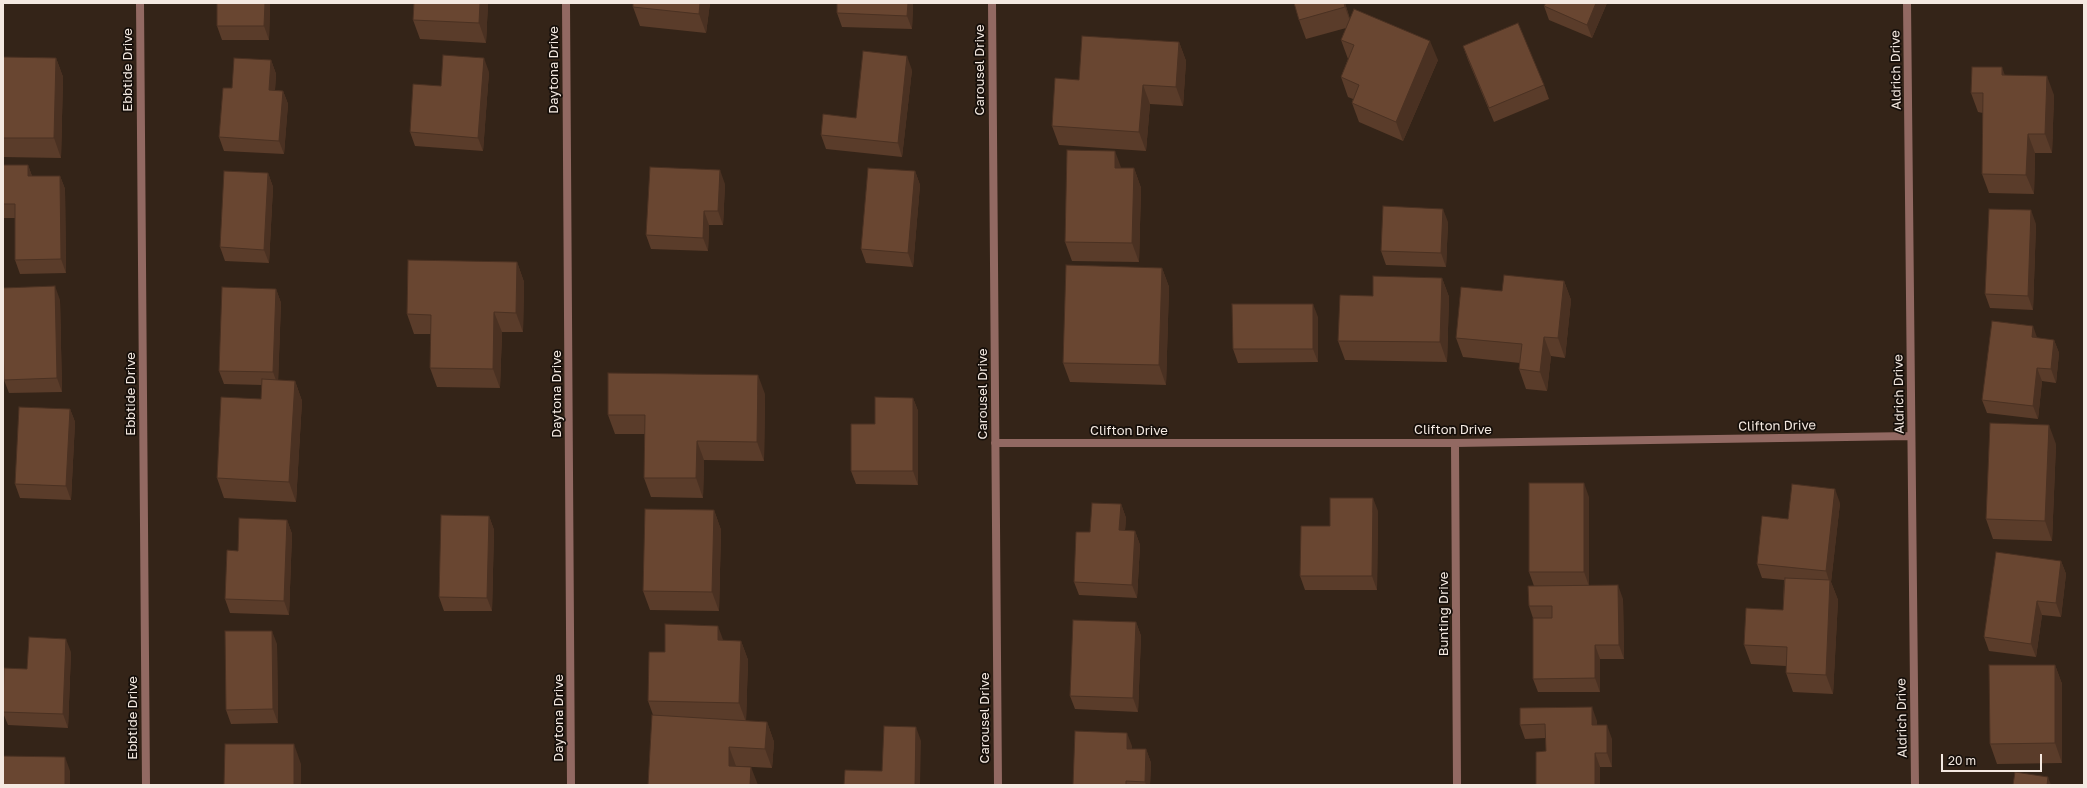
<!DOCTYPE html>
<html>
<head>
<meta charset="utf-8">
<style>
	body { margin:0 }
	#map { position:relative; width:2087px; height:788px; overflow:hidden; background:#342418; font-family:"Golos Text",sans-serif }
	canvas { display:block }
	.frame { position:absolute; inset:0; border:4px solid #f4e9e1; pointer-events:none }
	.scale { position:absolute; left:1941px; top:754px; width:101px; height:18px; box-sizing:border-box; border:2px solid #f4e9e1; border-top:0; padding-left:5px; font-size:12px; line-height:14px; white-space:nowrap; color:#f4e9e1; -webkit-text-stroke:3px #160f0a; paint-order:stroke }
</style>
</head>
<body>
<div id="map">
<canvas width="2087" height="788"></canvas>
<div class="frame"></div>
<div class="scale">20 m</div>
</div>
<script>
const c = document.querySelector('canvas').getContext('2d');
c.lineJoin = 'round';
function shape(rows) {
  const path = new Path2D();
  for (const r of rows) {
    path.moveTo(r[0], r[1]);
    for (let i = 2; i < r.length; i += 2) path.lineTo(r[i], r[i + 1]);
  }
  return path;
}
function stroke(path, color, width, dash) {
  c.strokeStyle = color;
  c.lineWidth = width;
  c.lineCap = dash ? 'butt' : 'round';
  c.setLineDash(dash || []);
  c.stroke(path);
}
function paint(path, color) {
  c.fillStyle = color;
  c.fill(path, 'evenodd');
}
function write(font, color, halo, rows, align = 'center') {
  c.font = font + ' "Golos Text",sans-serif';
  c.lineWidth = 3.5;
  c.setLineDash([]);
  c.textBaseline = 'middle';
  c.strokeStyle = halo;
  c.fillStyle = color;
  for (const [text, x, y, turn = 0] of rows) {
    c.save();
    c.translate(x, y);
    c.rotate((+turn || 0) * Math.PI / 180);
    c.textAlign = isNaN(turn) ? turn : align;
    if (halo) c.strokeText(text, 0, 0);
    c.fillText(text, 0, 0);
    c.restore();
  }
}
stroke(shape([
	[140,3,146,785],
	[566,3,571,785],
	[992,3,998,785],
	[1907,3,1915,785],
	[995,443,1455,443,1911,436],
	[1455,443,1457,785]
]), '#926962', 8);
paint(shape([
	[270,3,269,40,222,40,217,26],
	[414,3,488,3,486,43,420,39,413,20],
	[633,3,710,3,706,33,640,26,633,7],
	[913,3,912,29,842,27,837,13],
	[1294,3,1345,3,1350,19,1438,60,1403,141,1359,122,1352,103,1353,99,1348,97,1341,77,1348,59,1341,40,1346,28,1306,39,1299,20],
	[1546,3,1607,3,1592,38,1549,20,1544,6],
	[1179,42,1186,61,1183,106,1150,104,1146,151,1059,145,1052,126,1079,80],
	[1463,46,1544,85,1549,99,1494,122,1468,60],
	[3,57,56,58,63,77,61,158,3,157],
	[271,60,276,74,275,90,283,91,288,104,284,154,224,151,219,137,232,88],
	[912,70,902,157,826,149,821,135,856,118],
	[489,72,483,151,415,146,410,132,441,86],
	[2005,75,2054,95,2052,153,2035,153,2034,194,1989,193,1982,174,1983,113,1978,112,1971,93],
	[3,165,28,165,32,176,60,176,65,189,66,273,20,274,15,260,15,218,4,218,3,215],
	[1121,168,1134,168,1141,188,1139,262,1072,261,1065,242],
	[915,171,920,185,913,267,866,263,861,249],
	[268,173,273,187,269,263,225,261,220,247],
	[725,184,723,225,709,225,708,251,651,249,646,235],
	[1448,222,1446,267,1386,265,1381,251],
	[2036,224,2033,310,1990,308,1985,294],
	[517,262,524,282,523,332,502,332,500,388,437,387,430,368,431,334,414,334,407,314],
	[1162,268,1169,287,1166,385,1070,382,1063,363],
	[1442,278,1449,297,1447,362,1345,360,1338,341,1373,296],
	[1564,281,1571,300,1565,358,1551,356,1547,391,1526,389,1519,369,1520,363,1463,357,1456,338,1502,291],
	[276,289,281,303,278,380,295,381,302,401,296,502,224,498,217,478,261,399,262,385,224,384,219,371],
	[60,300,62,392,9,393,4,380],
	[1318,317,1318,362,1238,363,1233,349],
	[2038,338,2054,340,2059,353,2056,383,2042,381,2038,419,1987,413,1982,400],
	[765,394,764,461,704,460,703,498,651,497,644,478,645,434,615,434,608,415],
	[913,398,918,411,918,485,856,484,851,471,875,424],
	[70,409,75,422,71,500,20,498,15,484],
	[2056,444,2052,541,1993,539,1986,519],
	[1589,497,1589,586,1623,599,1624,659,1600,659,1600,692,1538,692,1533,679,1533,618,1529,606,1582,586,1534,586,1529,572],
	[1840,503,1831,582,1838,600,1833,694,1793,692,1786,673,1786,666,1751,664,1744,645,1783,610,1784,580,1762,578,1757,564,1788,519],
	[1121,504,1126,518,1125,530,1135,531,1140,545,1137,598,1079,595,1074,582,1090,532],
	[714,510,721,530,719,611,650,610,643,591],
	[1378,511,1377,590,1305,590,1300,576,1330,526],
	[489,516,494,530,492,611,444,611,439,597],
	[287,520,292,534,289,615,230,613,225,599,238,551],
	[2061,561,2066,574,2061,617,2042,615,2036,657,1989,651,1984,637],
	[1136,622,1141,636,1138,712,1075,709,1070,696],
	[723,640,741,641,748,660,746,721,767,722,774,742,772,768,736,766,758,785,653,715,648,701,665,652],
	[277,644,278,723,231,724,226,710],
	[71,652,68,728,8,725,3,713,3,701,27,669],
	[2055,665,2062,684,2062,763,1997,764,1990,744],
	[1597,721,1597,725,1612,739,1612,767,1600,767,1545,738,1525,739,1520,725],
	[1132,746,1132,749,1146,749,1151,763,1150,785,1073,785]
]), '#5a3c2a');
paint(shape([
	[265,3,270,3,269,40,264,26],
	[480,3,488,3,486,43,479,23],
	[700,3,710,3,706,33,699,14],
	[908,3,913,3,912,29,907,16],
	[1344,3,1345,3,1352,27,1345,7],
	[1596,3,1607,3,1592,38,1587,25],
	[1430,41,1438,60,1403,141,1396,122],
	[1179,42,1186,61,1183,106,1176,87],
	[907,56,912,70,902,157,898,143],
	[56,58,63,77,61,158,54,138],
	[484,58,489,72,483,151,478,138],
	[271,60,276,74,274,103,269,90],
	[2002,67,2009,87,2002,75],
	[2047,76,2054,95,2052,153,2045,134],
	[1143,85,1150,104,1146,151,1139,132],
	[283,91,288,104,284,154,279,141],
	[2028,134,2035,153,2034,194,2026,175],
	[1115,151,1122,170,1115,168],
	[28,165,33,179,28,176],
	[1134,168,1141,188,1139,262,1132,243],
	[720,170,725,184,723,225,718,211],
	[915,171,920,185,913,267,908,253],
	[268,173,273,187,269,263,264,250],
	[60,176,65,189,66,273,61,259],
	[1443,209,1448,222,1446,267,1441,253],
	[2031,210,2036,224,2033,310,2028,296],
	[704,211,709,225,708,251,703,238],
	[517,262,524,282,523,332,516,313],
	[1162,268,1169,287,1166,385,1159,365],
	[1442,278,1449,297,1447,362,1440,342],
	[1564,281,1571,300,1565,358,1558,338],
	[55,286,60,300,62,392,57,378],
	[276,289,281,303,278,386,273,372],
	[1313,304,1318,317,1318,362,1313,349],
	[494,312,502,332,500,388,493,369],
	[2033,326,2038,340,2032,337],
	[1544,337,1551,356,1547,391,1540,372],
	[2054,340,2059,353,2056,383,2051,369],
	[2037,368,2042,381,2038,419,2033,406],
	[758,375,765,394,764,461,757,442],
	[295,381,302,401,296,502,289,482],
	[913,398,918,411,918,485,913,471],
	[70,409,75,422,71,500,66,486],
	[2049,425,2056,444,2052,541,2045,521],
	[697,441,704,460,703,498,696,478],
	[1584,483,1589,497,1589,586,1584,572],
	[1835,489,1840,503,1831,582,1838,600,1833,694,1826,675,1830,584,1826,571],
	[1373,498,1378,511,1377,590,1372,576],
	[1121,504,1126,518,1124,544,1119,530],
	[714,510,721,530,719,611,712,592],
	[489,516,494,530,492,611,487,598],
	[287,520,292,534,289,615,284,601],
	[1135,531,1140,545,1137,598,1132,585],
	[2061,561,2066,574,2061,617,2056,603],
	[1618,585,1623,599,1624,659,1619,645],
	[2037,601,2042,615,2036,657,2031,644],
	[1136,622,1141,636,1138,712,1133,698],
	[718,626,725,645,718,640],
	[272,631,277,644,278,723,273,709],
	[66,639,71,652,68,728,63,714],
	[741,641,748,660,746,722,739,703],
	[1595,645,1600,659,1600,692,1595,678],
	[2055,665,2062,684,2062,763,2055,743],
	[1592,707,1597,721,1597,739,1592,725],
	[767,722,774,742,772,768,765,749],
	[1607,725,1612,739,1612,767,1607,753],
	[916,727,921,741,920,785,915,785],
	[1127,733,1132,746,1132,762,1127,749],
	[294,744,301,764,301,785,294,785],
	[729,747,736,766,729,766],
	[1146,749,1151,763,1150,785,1146,785,1145,782],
	[1595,753,1600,767,1600,785,1595,785],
	[65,757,70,771,70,785,65,785],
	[751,767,758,785,750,785],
	[2048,777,2051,785,2047,785]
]), '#4a3122');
const building = shape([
	[217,3,265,3,264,26,217,26,217,3],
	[414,3,480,3,479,23,413,20,414,3],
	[633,3,700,3,699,14,633,7,633,3],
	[837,3,908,3,907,16,837,13,837,3],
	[1294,3,1344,3,1345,7,1299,20,1294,3],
	[1546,3,1596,3,1587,25,1544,6,1546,3],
	[1354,9,1430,41,1396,122,1352,103,1359,85,1341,77,1354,45,1341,40,1354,9],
	[1518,23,1544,85,1489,108,1463,46,1518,23],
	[1082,36,1179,42,1176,87,1143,85,1139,132,1052,126,1055,78,1079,80,1082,36],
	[863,51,907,56,898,143,821,135,823,114,856,118,863,51],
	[443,55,484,58,478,138,410,132,413,84,441,86,443,55],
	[3,57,56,58,54,138,3,138,3,57],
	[234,58,271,60,269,90,283,91,279,141,219,137,223,88,232,88,234,58],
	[1972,67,2002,67,2002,75,2047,76,2045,134,2028,134,2026,175,1982,174,1983,93,1971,93,1972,67],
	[1067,150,1115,151,1115,168,1134,168,1132,243,1065,242,1067,150],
	[3,165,28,165,28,176,60,176,61,259,15,260,15,204,3,204,3,165],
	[650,167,720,170,718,211,704,211,703,238,646,235,650,167],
	[868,168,915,171,908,253,861,249,868,168],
	[224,171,268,173,264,250,220,247,224,171],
	[1383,206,1443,209,1441,253,1381,251,1383,206],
	[1989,209,2031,210,2028,296,1985,294,1989,209],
	[408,260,517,262,516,313,494,312,493,369,430,368,431,315,407,314,408,260],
	[1066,265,1162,268,1159,365,1063,363,1066,265],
	[1504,275,1564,281,1558,338,1544,337,1540,372,1519,369,1522,344,1456,338,1461,287,1502,291,1504,275],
	[1373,276,1442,278,1440,342,1338,341,1340,295,1373,296,1373,276],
	[55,286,57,378,4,380,3,336,3,288,55,286],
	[222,287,276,289,273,372,219,371,222,287],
	[1232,304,1313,304,1313,349,1233,349,1232,304],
	[1992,321,2033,326,2032,337,2054,340,2051,369,2037,368,2033,406,1982,400,1992,321],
	[608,373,758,375,757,442,697,441,696,478,644,478,645,415,608,415,608,373],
	[262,379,295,381,289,482,217,478,221,397,261,399,262,379],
	[875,397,913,398,913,471,851,471,851,424,875,424,875,397],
	[19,407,70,409,66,486,15,484,19,407],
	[1990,423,2049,425,2045,521,1986,519,1990,423],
	[1529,483,1584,483,1584,572,1529,572,1529,483],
	[1792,484,1835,489,1826,571,1757,564,1762,516,1788,519,1792,484],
	[1330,498,1373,498,1372,576,1300,576,1301,526,1330,526,1330,498],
	[1092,503,1121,504,1119,530,1135,531,1132,585,1074,582,1076,532,1090,532,1092,503],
	[645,509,714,510,712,592,643,591,645,509],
	[441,515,489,516,487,598,439,597,441,515],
	[239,518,287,520,284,601,225,599,227,550,238,551,239,518],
	[1996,552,2061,561,2056,603,2037,601,2031,644,1984,637,1996,552],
	[1785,578,1830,580,1826,675,1786,673,1787,647,1744,645,1746,608,1783,610,1785,578],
	[1618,585,1619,645,1595,645,1595,678,1533,679,1533,618,1552,618,1552,606,1529,606,1528,586,1618,585],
	[1073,620,1136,622,1133,698,1070,696,1073,620],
	[665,624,718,626,718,640,741,641,739,703,648,701,649,652,665,652,665,624],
	[225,631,272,631,273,709,226,710,225,631],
	[29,637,66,639,63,714,3,712,4,668,27,669,29,637],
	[1989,665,2055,665,2055,743,1990,744,1989,665],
	[1592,707,1592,725,1607,725,1607,753,1595,753,1595,785,1536,785,1536,752,1546,751,1545,724,1520,725,1520,708,1592,707],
	[652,715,767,722,765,749,729,747,729,766,751,767,750,785,648,785,652,715],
	[884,726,916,727,915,785,844,785,845,770,882,771,884,726],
	[1075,731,1127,733,1127,749,1146,749,1145,782,1126,781,1126,785,1073,785,1075,731],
	[225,744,294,744,294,785,224,785,225,744],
	[3,756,65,757,65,785,3,785,3,756],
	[2015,772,2048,777,2047,785,2013,785,2015,772]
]);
paint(building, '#694631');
stroke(building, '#4a3122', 1);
write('13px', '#f4e9e1', '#160f0a', [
	["Ebbtide Drive",128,70,-90],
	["Daytona Drive",554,70,-90],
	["Carousel Drive",980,70,-90],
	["Aldrich Drive",1896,70,-91],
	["Ebbtide Drive",131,394,-90],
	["Daytona Drive",557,394,-90],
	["Carousel Drive",983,394,-90],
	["Aldrich Drive",1899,394,-91],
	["Clifton Drive",1777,426,-1],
	["Clifton Drive",1453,430],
	["Clifton Drive",1129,431],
	["Bunting Drive",1444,614,-90],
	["Ebbtide Drive",133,718,-90],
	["Daytona Drive",559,718,-90],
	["Carousel Drive",985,718,-90],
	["Aldrich Drive",1902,718,-91]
]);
</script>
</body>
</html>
